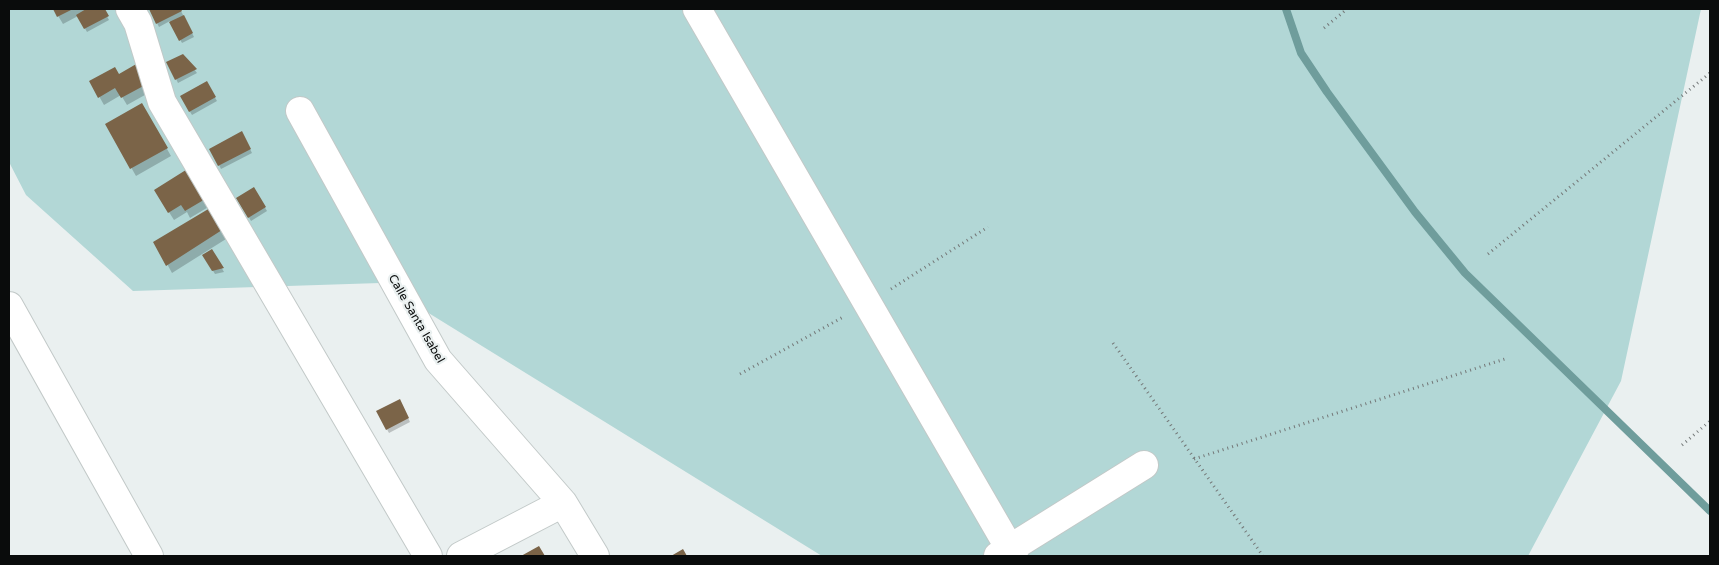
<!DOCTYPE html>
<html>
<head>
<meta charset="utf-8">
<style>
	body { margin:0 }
	#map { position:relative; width:1719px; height:565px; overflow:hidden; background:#eaf0f0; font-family:"Varela Round",sans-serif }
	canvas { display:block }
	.frame { position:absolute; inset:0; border:10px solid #0a0c0c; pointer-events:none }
</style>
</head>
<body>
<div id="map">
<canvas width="1719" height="565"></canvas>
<div class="frame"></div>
</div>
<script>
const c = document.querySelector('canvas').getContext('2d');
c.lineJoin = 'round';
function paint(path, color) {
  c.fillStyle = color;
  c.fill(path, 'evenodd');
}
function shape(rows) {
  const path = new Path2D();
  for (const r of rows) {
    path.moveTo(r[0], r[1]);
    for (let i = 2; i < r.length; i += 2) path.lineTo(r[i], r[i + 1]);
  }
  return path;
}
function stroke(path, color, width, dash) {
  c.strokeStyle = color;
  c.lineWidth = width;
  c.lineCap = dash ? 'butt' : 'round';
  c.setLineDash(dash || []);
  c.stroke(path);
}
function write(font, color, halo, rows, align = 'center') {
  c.font = font + ' "Varela Round",sans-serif';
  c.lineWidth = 4.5;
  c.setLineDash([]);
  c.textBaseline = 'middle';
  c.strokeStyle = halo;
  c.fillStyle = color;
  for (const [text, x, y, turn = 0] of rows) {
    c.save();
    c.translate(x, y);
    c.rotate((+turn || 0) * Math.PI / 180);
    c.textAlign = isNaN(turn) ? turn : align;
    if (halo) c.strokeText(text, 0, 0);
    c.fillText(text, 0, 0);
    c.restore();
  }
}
paint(shape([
	[9,9,1701,9,1621,381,1528,556,822,556,380,283,133,291,26,195,9,162]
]), '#b2d7d6');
paint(shape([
	[54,9,103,9,109,20,87,32,78,16,63,24],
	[150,9,180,9,194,37,182,43,170,21,159,27],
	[183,55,197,73,178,83,168,62],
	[138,65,152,91,127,105,121,95,104,105,91,82,118,76],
	[206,83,217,101,192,115,181,97],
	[142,105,171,156,136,176,107,125],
	[242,133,252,153,221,169,211,149],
	[188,170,210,206,190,218,187,212,174,220,155,190],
	[254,189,267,211,251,221,238,198],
	[210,209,226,239,172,273,155,242],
	[212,251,224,272,215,274,204,256],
	[400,401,410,422,389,433,377,411]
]), '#0003');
stroke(shape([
	[1286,9,1301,53,1327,92,1415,212,1465,273,1710,511]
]), '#6f9d9c', 8);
paint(shape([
	[53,9,73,9,57,17],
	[86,9,105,9,109,16,84,29,76,15],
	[149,9,181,9,182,11,156,24],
	[184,15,193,33,179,41,169,22],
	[183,54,197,69,175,80,166,62],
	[138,63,149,83,121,98,115,88,98,98,89,81,115,67,119,74],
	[207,81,216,97,189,112,180,96],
	[142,103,168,148,130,169,105,124],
	[242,131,251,149,218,166,209,149],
	[189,168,207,198,185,211,181,205,168,213,154,190],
	[254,187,266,207,248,218,236,198],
	[210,208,222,230,166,266,153,242],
	[212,249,224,268,212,271,202,255],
	[400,399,409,418,386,430,376,411],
	[539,546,545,556,521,556],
	[683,549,687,556,671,556]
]), '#7b6448');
const minor = shape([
	[130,9,138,23,162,102,428,556],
	[697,9,1014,556],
	[300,111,438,360,563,503,595,556],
	[9,306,149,556],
	[461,556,563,503],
	[998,556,1144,465]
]);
stroke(minor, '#c2c9c8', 30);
stroke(shape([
	[1324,28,1347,9],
	[1488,254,1710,73],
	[891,289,988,227],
	[1113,343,1263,556],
	[740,374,845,316],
	[1682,445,1710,421],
	[1194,459,1508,358]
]), '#747878', 3, [1, 4]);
stroke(minor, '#fff', 28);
write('12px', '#0a0c0c', '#eaf0f0', [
	["Calle Santa Isabel",416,319,60]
]);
</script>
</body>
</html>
